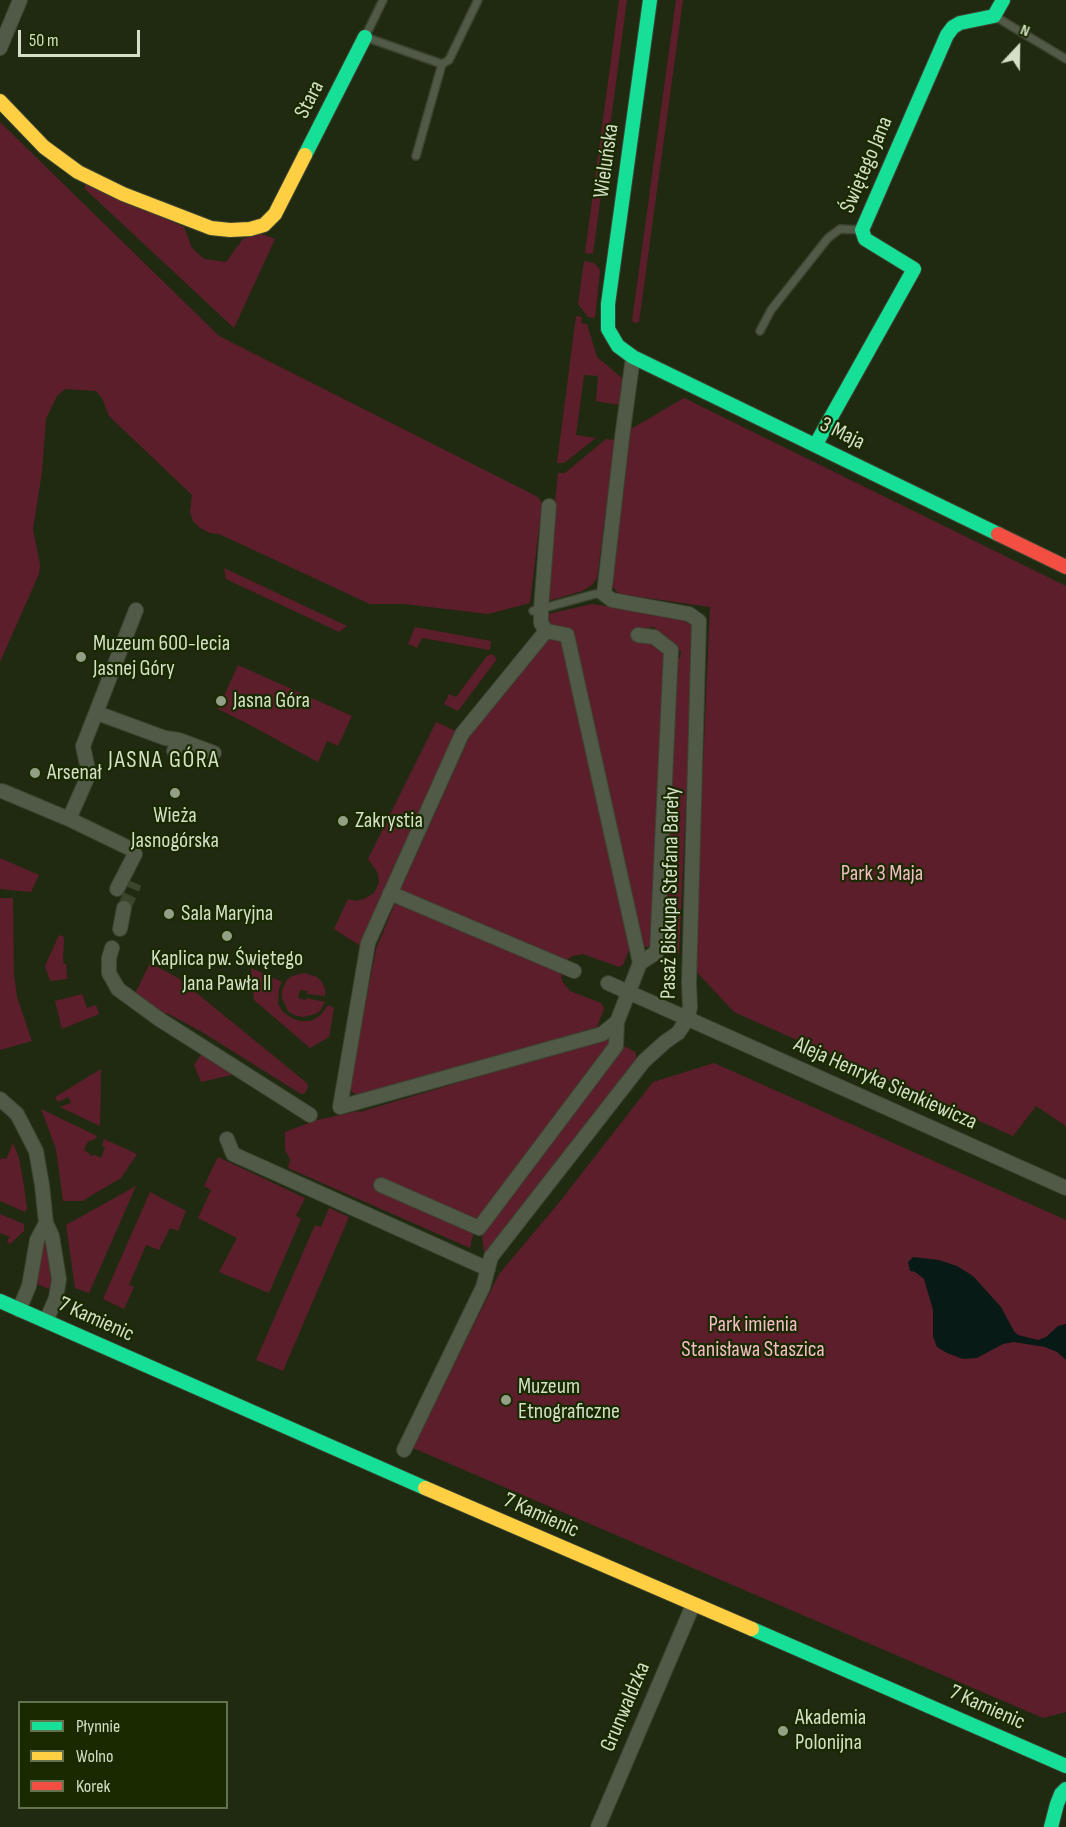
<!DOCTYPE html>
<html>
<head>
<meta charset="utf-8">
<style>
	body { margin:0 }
	#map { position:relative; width:1066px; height:1827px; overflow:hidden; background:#202a10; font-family:"Sofia Sans Condensed",sans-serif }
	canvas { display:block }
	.legend { position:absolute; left:18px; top:1701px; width:210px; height:108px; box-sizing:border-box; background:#192a00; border:2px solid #63724f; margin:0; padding:8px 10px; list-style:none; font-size:18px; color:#d3dfc6 }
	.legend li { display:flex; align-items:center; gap:12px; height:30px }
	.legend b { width:30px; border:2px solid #63724f }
	.north { position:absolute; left:988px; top:18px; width:60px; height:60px; -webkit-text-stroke:4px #192a00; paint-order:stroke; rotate:22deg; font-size:16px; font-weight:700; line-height:24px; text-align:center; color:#d3dfc6 }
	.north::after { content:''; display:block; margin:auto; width:21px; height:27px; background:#d3dfc6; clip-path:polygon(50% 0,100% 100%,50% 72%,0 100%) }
	.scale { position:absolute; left:18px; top:30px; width:122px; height:27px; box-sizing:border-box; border:3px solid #d3dfc6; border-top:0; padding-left:8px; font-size:18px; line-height:21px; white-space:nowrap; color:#d3dfc6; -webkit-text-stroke:4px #192a00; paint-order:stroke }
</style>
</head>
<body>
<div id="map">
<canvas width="1066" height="1827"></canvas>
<ul class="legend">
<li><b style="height:8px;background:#16e098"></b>Płynnie</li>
<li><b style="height:8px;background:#ffcf43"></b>Wolno</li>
<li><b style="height:8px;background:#f24e42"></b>Korek</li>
</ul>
<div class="north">N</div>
<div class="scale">50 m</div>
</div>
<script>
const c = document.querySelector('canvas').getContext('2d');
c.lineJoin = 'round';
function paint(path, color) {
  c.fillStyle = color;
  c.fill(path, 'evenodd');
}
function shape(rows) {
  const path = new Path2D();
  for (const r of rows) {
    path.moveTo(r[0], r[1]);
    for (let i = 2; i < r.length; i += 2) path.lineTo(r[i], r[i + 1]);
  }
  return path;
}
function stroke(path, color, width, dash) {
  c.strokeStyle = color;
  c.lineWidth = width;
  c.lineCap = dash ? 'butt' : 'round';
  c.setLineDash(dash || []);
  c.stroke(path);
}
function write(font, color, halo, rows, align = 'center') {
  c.font = font + ' "Sofia Sans Condensed",sans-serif';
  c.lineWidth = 4.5;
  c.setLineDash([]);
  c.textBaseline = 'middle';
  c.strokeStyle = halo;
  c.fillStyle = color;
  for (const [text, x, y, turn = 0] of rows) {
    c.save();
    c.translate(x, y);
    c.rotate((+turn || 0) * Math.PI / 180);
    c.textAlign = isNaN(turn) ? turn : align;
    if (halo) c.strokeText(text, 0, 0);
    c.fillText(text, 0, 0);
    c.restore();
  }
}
paint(shape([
	[619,0,627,0,593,254,585,253],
	[676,0,683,0,639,322,635,323,632,321],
	[0,122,219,336,538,497,542,503,530,603,488,614,404,604,370,604,219,534,210,533,200,528,193,521,190,512,192,495,109,416,102,398,96,391,65,389,57,396,46,419,42,472,33,529,40,565,39,574,0,662],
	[85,182,184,227,192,248,204,259,226,262,243,239,259,233,275,239,234,328,85,189],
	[584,261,594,263,600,270,595,318,588,317,578,304],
	[576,316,582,317,581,323,587,324,597,357,622,378,619,405,596,401,598,376,584,375,576,435,596,438,564,463,557,463],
	[684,398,1066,586,1066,1126,1036,1106,1013,1136,734,1012,694,969,710,607,619,594,612,586,631,429],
	[606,439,615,440,597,578,592,585,582,591,545,602,558,473,565,473],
	[224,568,347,626,339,632,226,579],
	[592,604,678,617,691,625,694,631,679,954,663,955,675,657,680,658,681,651,677,650,655,631,655,627,650,627,649,632,653,640,666,652,653,943,648,947,640,945,571,643,572,629,554,628,550,623,548,614],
	[415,627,491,641,490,650,422,638,417,648,408,644],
	[546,639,563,641,632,942,623,965,619,967,583,954,572,956,565,962,400,891,470,736],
	[492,654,497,659,458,711,444,704,449,694,456,697,487,656],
	[238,665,352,716,338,746,327,741,318,762,248,724,218,709],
	[436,722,456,731,359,945,334,929,348,899,356,901,364,899,374,893,379,883,378,873,368,859],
	[0,858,39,875,31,892,0,889],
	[0,898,13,898,14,974,17,997,32,1041,0,1050],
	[396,901,561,970,562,981,570,991,601,1003,603,1006,604,1009,597,1027,361,1099,349,1089,376,949],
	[59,935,64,937,63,963,66,964,67,979,50,981,45,966],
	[150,963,178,978,307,1083,308,1087,305,1093,301,1094,202,1032,167,1013,162,1014,135,994],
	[251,968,282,982,279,988,278,1004,283,1012,292,1018,300,1021,311,1021,321,1015,328,1005,334,1008,329,1037,310,1048,254,1000],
	[304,973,317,977,322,982,325,989,325,996,307,994,308,991,300,990,298,998,306,1000,307,998,325,1002,320,1011,315,1014,303,1017,294,1015,288,1011,282,998,282,990,287,980,292,976],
	[82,994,87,1008,96,1005,99,1014,62,1029,55,1001],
	[607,1038,610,1041,611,1047,474,1231,470,1248,288,1168,290,1159,285,1150,285,1132,317,1120,359,1111,360,1112],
	[622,1045,635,1052,636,1055,635,1063,486,1254,484,1253,482,1234],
	[202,1053,236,1074,201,1082,194,1065],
	[714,1063,1066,1220,1066,1712,1043,1718,413,1448,499,1274,558,1204,653,1082],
	[101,1069,100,1126,60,1107,71,1103,68,1097,58,1102,55,1097],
	[41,1109,97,1136,94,1140,88,1141,84,1150,89,1153,91,1156,95,1155,101,1158,105,1148,102,1145,104,1139,137,1154,121,1178,82,1201,63,1201,56,1149],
	[13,1143,19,1158,24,1186,27,1208,25,1212,0,1201,0,1161,1,1158,6,1159],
	[218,1157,305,1198,296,1216,301,1219,269,1293,219,1272,237,1238,198,1218,211,1190,204,1186],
	[136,1186,89,1293,75,1288,66,1225],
	[150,1192,186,1211,178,1231,170,1228,159,1250,146,1245,129,1285,134,1287,124,1309,103,1299],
	[329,1208,349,1217,283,1371,256,1360,315,1225,321,1227],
	[0,1214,24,1224,24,1231,10,1244,7,1241,10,1237,0,1233],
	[46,1238,51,1281,49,1289,37,1284,42,1239]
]), '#5d1e2c');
paint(shape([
	[913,1257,939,1260,957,1266,973,1276,1001,1307,1014,1331,1018,1335,1038,1340,1046,1337,1058,1326,1066,1324,1066,1360,1057,1352,1045,1347,1014,1342,1003,1344,977,1358,963,1359,947,1353,937,1347,933,1336,933,1310,924,1279,915,1272,910,1271,908,1262]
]), '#071a16');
stroke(shape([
	[124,908,135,883]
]), '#3b452b', 14, [14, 7]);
const lane = shape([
	[383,0,365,37,442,64],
	[996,17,1066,59],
	[416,156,442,64,449,60,478,0],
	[760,331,771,310,828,238,840,229,862,230],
	[533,611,595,594,604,594]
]);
const street = shape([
	[0,48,20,0],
	[549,506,541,609,541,623,546,631,462,734,368,943,340,1107,602,1034,617,1022],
	[638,635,654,637,671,650,657,952,640,963],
	[97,713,165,738,179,740],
	[174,751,179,740,214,753],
	[2,791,69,819,133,850,135,854,117,889],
	[69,819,89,774,83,746,136,610],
	[390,893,574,971],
	[120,929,124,908],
	[112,948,109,958,109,973,118,989,159,1019,310,1115],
	[608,983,1066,1188],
	[0,1099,17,1114,36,1151,42,1185,46,1223,52,1236,59,1279,56,1298,46,1321],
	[227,1139,233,1154,488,1269],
	[381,1185,479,1228,616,1046,617,1022,640,963,567,635,546,631],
	[19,1310,29,1286,37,1240,46,1223],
	[404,1450,483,1287,491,1257,644,1061,665,1042,678,1033,688,1018,690,1007,689,983,699,621,689,614,612,600,604,594,622,438,633,357],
	[598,1827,693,1605]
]);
const fast = shape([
	[650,0,608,304,608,329,618,346,633,357,998,534],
	[305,155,365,37],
	[816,444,914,269,865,239,862,230,947,35,953,27,960,23,994,16,1003,0],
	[0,1301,425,1488],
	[752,1629,1066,1766],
	[1051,1827,1057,1804,1061,1794,1066,1789]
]);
const slow = shape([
	[0,101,44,147,78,172,123,194,211,228,230,230,250,229,264,225,275,214,305,155],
	[425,1488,752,1629]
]);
const jam = shape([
	[998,534,1066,567]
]);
stroke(lane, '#3c4431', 10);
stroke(street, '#3c4431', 16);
stroke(fast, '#3c4431', 16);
stroke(slow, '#3c4431', 16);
stroke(jam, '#3c4431', 16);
stroke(lane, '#515a47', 7);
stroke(street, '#515a47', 14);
stroke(fast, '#16e098', 14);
stroke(slow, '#ffcf43', 14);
stroke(jam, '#f24e42', 14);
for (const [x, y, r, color] of [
	[81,657,6,"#94a086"],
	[221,701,6,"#94a086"],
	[35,773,6,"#94a086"],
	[175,793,6,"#94a086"],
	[343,821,6,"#94a086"],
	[169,914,6,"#94a086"],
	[227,936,6,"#94a086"],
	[506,1400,6,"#94a086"],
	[783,1731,6,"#94a086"]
]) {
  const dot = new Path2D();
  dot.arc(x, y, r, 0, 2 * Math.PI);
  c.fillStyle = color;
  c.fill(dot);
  stroke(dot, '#192a00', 2);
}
write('22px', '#d3dfc6', '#192a00', [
	["Stara",310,100,-63],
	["Wieluńska",607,161,-82],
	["Świętego Jana",867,165,-67],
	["3 Maja",842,434,26],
	["Pasaż Biskupa Stefana Bareły",671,893,-89],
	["Aleja Henryka Sienkiewicza",885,1084,24],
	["7 Kamienic",96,1320,24],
	["7 Kamienic",541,1516,24],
	["Grunwaldzka",626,1707,-67],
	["7 Kamienic",987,1708,24]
]);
write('22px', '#d3dfc6', '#192a00', [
	["Muzeum 600-lecia",93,644],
	["Jasnej Góry",93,669],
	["Jasna Góra",233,701],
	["Arsenał",47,773],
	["Wieża",175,816,"center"],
	["Jasnogórska",175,841,"center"],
	["Zakrystia",355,821],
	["Sala Maryjna",181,914],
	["Kaplica pw. Świętego",227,959,"center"],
	["Jana Pawła II",227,984,"center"],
	["Muzeum",518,1387],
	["Etnograficzne",518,1412],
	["Akademia",795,1718],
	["Polonijna",795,1743]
], 'left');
write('22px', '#f3bbc3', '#192a00', [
	["Park 3 Maja",882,874],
	["Park imienia",753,1325],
	["Stanisława Staszica",753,1350]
]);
c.letterSpacing = '1.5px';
write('24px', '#d3dfc6', '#192a00', [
	["JASNA GÓRA",164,761]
]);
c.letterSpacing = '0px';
</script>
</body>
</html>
